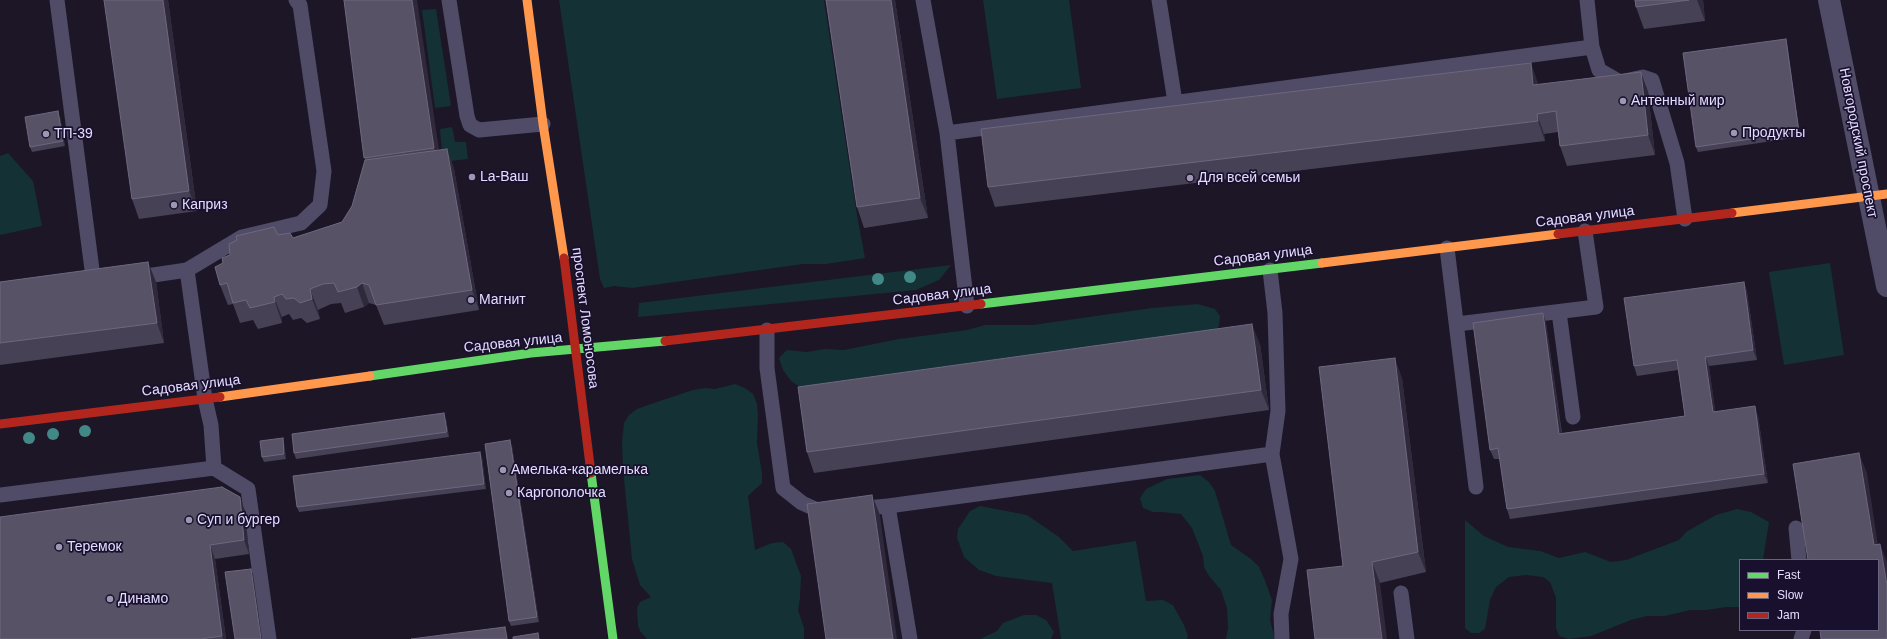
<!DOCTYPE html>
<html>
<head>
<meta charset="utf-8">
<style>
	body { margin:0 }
	#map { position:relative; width:1887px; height:639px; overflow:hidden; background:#1c1627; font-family:Helvetica,sans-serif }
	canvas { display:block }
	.legend { position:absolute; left:1739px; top:559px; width:140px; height:72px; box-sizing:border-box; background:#19102d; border:1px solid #6a6281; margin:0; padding:5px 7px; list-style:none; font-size:12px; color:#e4ddff }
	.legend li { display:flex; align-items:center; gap:8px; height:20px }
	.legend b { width:20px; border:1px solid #6a6281 }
</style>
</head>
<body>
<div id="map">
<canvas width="1887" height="639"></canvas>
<ul class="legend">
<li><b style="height:5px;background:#63d668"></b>Fast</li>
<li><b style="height:5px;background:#ff974d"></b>Slow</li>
<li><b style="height:5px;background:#b3261e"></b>Jam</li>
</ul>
</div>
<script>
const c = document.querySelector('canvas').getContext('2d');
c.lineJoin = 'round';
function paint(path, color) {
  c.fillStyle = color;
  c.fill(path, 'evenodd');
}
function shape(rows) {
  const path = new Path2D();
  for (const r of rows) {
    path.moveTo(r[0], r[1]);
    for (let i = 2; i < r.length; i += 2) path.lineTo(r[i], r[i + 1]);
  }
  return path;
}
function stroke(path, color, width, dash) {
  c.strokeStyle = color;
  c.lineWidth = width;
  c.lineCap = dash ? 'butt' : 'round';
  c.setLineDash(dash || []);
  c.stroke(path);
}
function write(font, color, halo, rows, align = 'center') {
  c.font = font + ' Helvetica,sans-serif';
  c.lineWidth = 3.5;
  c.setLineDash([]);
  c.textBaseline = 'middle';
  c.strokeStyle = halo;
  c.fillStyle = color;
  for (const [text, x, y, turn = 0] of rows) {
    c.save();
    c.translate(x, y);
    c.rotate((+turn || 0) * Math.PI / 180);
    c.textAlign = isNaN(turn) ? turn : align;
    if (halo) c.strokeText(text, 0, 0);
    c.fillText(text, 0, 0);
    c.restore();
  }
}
paint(shape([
	[559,0,824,0,856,209,865,258,826,264,803,264,632,288,614,286,604,288,600,279],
	[983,0,1069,0,1081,88,997,99],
	[436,9,451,106,435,108,422,10],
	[452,127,455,142,466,142,468,159,443,162,440,129],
	[8,153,33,181,42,226,0,235,0,156],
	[1830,263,1844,355,1784,365,1769,272],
	[951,265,939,280,916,290,638,317,639,303],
	[1198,304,1215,309,1220,316,1219,326,1211,335,800,387,791,381,783,370,779,358,787,350,806,352,825,349,844,350,899,339,967,330,985,325,1033,325,1152,308],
	[735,384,745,388,753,394,757,404,758,414,757,443,762,473,762,483,748,496,755,550,772,543,783,542,791,549,801,576,800,598,798,610,804,628,804,639,647,639,640,631,638,626,637,608,640,602,651,597,640,585,632,559,623,469,622,442,624,423,629,415,637,409,648,405,693,390,705,388,715,389],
	[1200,475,1209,482,1215,491,1231,545,1251,559,1259,567,1264,578,1272,600,1270,620,1275,639,1226,639,1228,628,1227,608,1221,590,1209,576,1204,567,1203,556,1192,528,1181,514,1162,512,1153,512,1143,508,1140,498,1146,489,1167,479],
	[980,506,1027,515,1059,537,1073,551,1136,541,1146,601,1163,600,1173,605,1184,625,1188,636,1187,639,1061,639,1052,583,996,576,979,570,964,557,957,538,958,529,970,511],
	[1737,509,1751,512,1769,522,1763,560,1740,560,1740,607,1726,607,1707,610,1690,610,1665,616,1647,616,1631,620,1591,636,1569,639,1559,636,1556,628,1556,598,1550,582,1543,577,1526,575,1509,577,1496,587,1490,600,1485,629,1479,633,1471,633,1465,628,1465,520,1484,536,1508,547,1540,551,1559,558,1585,552,1611,562,1626,560,1679,540,1686,532,1716,515],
	[1024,615,1036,615,1046,620,1054,632,1051,639,980,639,997,631,1003,623]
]), '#143136');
stroke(shape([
	[57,0,94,285],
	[449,0,467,116,470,125,479,130,543,124],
	[923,0,947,133,967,306],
	[1159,0,1175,102],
	[1587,0,1592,47],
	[947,133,1592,47,1599,70,1620,82,1643,77,1652,80,1677,163,1685,219],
	[1447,248,1476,487],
	[1270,270,1275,313,1278,411,1272,454,1291,559,1281,614,1282,639],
	[133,278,187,270],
	[1559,312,1573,417],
	[1457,324,1596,307,1585,231],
	[767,330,767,368,783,488,802,503,822,512,826,511],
	[214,468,248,489,269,639],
	[0,495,214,468,211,425,205,399,187,270,242,237,301,223,320,205,324,171,300,5,296,0],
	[888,506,910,639],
	[856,509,888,506,1272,454],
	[1796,528,1799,560],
	[1401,593,1407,639],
	[1801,639,1804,630]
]), '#504c67', 15);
stroke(shape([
	[1829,0,1887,286]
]), '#504c67', 22);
stroke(shape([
	[981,304,1322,263],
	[370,376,531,353,665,341],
	[591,473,613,639]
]), '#63d668', 9);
stroke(shape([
	[527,0,543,124,564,258],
	[1732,213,1887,194],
	[1322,263,1558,234],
	[220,397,370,376]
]), '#ff974d', 9);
stroke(shape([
	[1558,234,1732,213],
	[564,258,591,473],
	[665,341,981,304],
	[0,424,220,397]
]), '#b3261e', 9);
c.fillStyle = '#428886';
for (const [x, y] of [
	[910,277],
	[878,279],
	[85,431],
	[53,434],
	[29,438]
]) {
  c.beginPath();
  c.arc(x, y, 6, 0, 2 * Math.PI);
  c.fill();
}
paint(shape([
	[168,0,197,211,139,219,132,199],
	[344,0,439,150,447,149,454,169,479,310,384,325,376,305,369,303,364,307,345,313,341,303,331,304,318,310,320,319,307,323,301,318,293,320,289,314,282,317,282,323,258,329,253,320,240,323,233,304,228,305,220,285,223,263,230,255,278,235,293,238,342,222,352,206,365,160],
	[826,0,895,0,928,218,864,228,857,207],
	[1635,0,1703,0,1705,21,1644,29,1636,7],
	[1786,39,1787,44,1800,137,1698,152,1696,147],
	[1538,83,1538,84,1648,92,1655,155,1567,166,1560,146,1558,132,1544,134,1545,141,995,207,988,187],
	[60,117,65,146,32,152,30,147],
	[148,262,156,282,164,343,0,365,0,282],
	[1744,282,1747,292,1757,360,1709,366,1715,411,1758,416,1768,483,1510,519,1507,509,1500,459,1494,459,1490,450,1543,313,1546,323,1562,433,1685,416,1678,370,1637,376,1634,366],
	[1260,344,1269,410,814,473,807,452],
	[1402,378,1426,572,1380,583,1343,566],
	[446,419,449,437,296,459,294,453],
	[283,438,284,443,286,459,264,462,262,457],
	[512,446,539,622,511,626,509,621],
	[480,452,482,457,486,489,299,512,297,507],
	[240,497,245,511,249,554,215,559,226,639,0,639]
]), '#474155');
paint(shape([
	[163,0,168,0,197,211,189,191],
	[412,0,417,0,442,170,434,148],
	[891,0,895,0,928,218,920,198],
	[1697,0,1703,0,1705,21],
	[1786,39,1787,44,1800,137,1799,132],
	[1531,63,1538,83,1541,105,1533,85],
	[1641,72,1648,92,1655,155,1648,135],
	[58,111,60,117,65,146,63,141],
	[1537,114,1544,134,1545,141,1538,121],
	[447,149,454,169,479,310,472,290],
	[148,262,156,282,164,343,157,323],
	[1744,282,1747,292,1757,360,1753,350],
	[362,283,369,303,364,307,357,287],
	[310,289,318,310,320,319,312,299],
	[274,297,282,317,282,323,275,302],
	[1543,313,1546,323,1563,444,1559,434],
	[1252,324,1260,344,1269,410,1261,390],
	[1705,357,1709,366,1717,422,1713,412],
	[1395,358,1402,378,1426,572,1418,552],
	[1755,406,1758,416,1768,483,1764,474],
	[444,413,446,419,449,437,447,432],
	[283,438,284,443,286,459,284,454],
	[510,440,512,446,539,622,537,617],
	[480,452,482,457,486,489,484,484],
	[1859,453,1867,473,1881,565,1874,545],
	[872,495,880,515,897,639,893,639],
	[240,497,245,511,249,554,244,540],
	[1880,544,1887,562,1887,585],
	[210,545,215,559,226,639,223,639,222,636],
	[1372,562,1380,583,1387,639,1382,639],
	[251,569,253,574,262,639,261,639],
	[505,627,507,633,508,639,507,639]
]), '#2f293b');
const building = shape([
	[104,0,163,0,189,191,132,199,104,0],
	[344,0,412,0,434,148,364,158,344,0],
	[826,0,891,0,920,198,857,207,826,0],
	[1635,0,1689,0,1636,7,1635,0],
	[1786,39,1799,132,1696,147,1683,53,1786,39],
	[1531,63,1533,85,1641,72,1648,135,1560,146,1556,111,1537,114,1538,121,988,187,981,129,1531,63],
	[58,111,63,141,30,147,25,117,58,111],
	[447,149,472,290,376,305,369,285,362,283,357,287,338,292,334,283,323,284,310,289,312,299,300,303,294,298,286,299,282,294,274,297,275,302,250,308,246,300,233,303,227,283,220,285,215,267,223,263,222,258,230,255,229,244,237,240,236,236,274,227,278,235,290,233,293,238,342,222,352,206,365,160,447,149],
	[148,262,157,323,0,343,0,282,148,262],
	[1744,282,1753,350,1705,357,1713,412,1755,406,1764,474,1507,509,1498,448,1490,450,1473,323,1543,313,1559,434,1685,416,1677,360,1634,366,1624,298,1744,282],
	[1252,324,1261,390,807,452,798,387,1252,324],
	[1395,358,1418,552,1372,562,1382,639,1315,639,1307,570,1343,566,1319,367,1395,358],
	[444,413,447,432,294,453,292,434,444,413],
	[283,438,284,454,262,457,260,441,283,438],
	[510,440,537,617,509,621,485,444,510,440],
	[480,452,484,484,297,507,293,476,480,452],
	[1859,453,1874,545,1880,544,1887,585,1887,639,1821,639,1820,630,1878,630,1878,560,1808,560,1793,464,1859,453],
	[222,487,240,497,244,540,210,545,222,636,200,639,0,639,0,517,222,487],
	[872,495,893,639,826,639,807,504,872,495],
	[251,569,261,639,235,639,225,572,251,569],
	[505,627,507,639,411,639,505,627],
	[538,633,539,639,513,639,513,637,538,633]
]);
paint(building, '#585267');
stroke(building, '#6e677f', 1);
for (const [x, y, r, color] of [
	[1623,101,4,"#9e97b3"],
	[1734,133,4,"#9e97b3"],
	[46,134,4,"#9e97b3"],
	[472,177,4,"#9e97b3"],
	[1190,178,4,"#9e97b3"],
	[174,205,4,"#9e97b3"],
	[471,300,4,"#9e97b3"],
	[503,470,4,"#9e97b3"],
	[509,493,4,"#9e97b3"],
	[189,520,4,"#9e97b3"],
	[59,547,4,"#9e97b3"],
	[110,599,4,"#9e97b3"]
]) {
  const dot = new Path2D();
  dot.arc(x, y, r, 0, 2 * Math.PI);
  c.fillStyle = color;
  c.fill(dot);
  stroke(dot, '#19102d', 1.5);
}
write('14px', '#e4ddff', '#19102d', [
	["Антенный мир",1631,101],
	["Продукты",1742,133],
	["ТП-39",54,134],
	["La-Ваш",480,177],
	["Для всей семьи",1198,178],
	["Каприз",182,205],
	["Магнит",479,300],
	["Амелька-карамелька",511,470],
	["Каргополочка",517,493],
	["Суп и бургер",197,520],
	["Теремок",67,547],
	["Динамо",118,599]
], 'left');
write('14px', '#e4ddff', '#19102d', [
	["Новгородский проспект",1858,143,79],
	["Садовая улица",1585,217,-7],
	["Садовая улица",1263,256,-7],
	["Садовая улица",942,295,-7],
	["проспект Ломоносова",585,318,83],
	["Садовая улица",513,343,-6],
	["Садовая улица",191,386,-7]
]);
</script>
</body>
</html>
